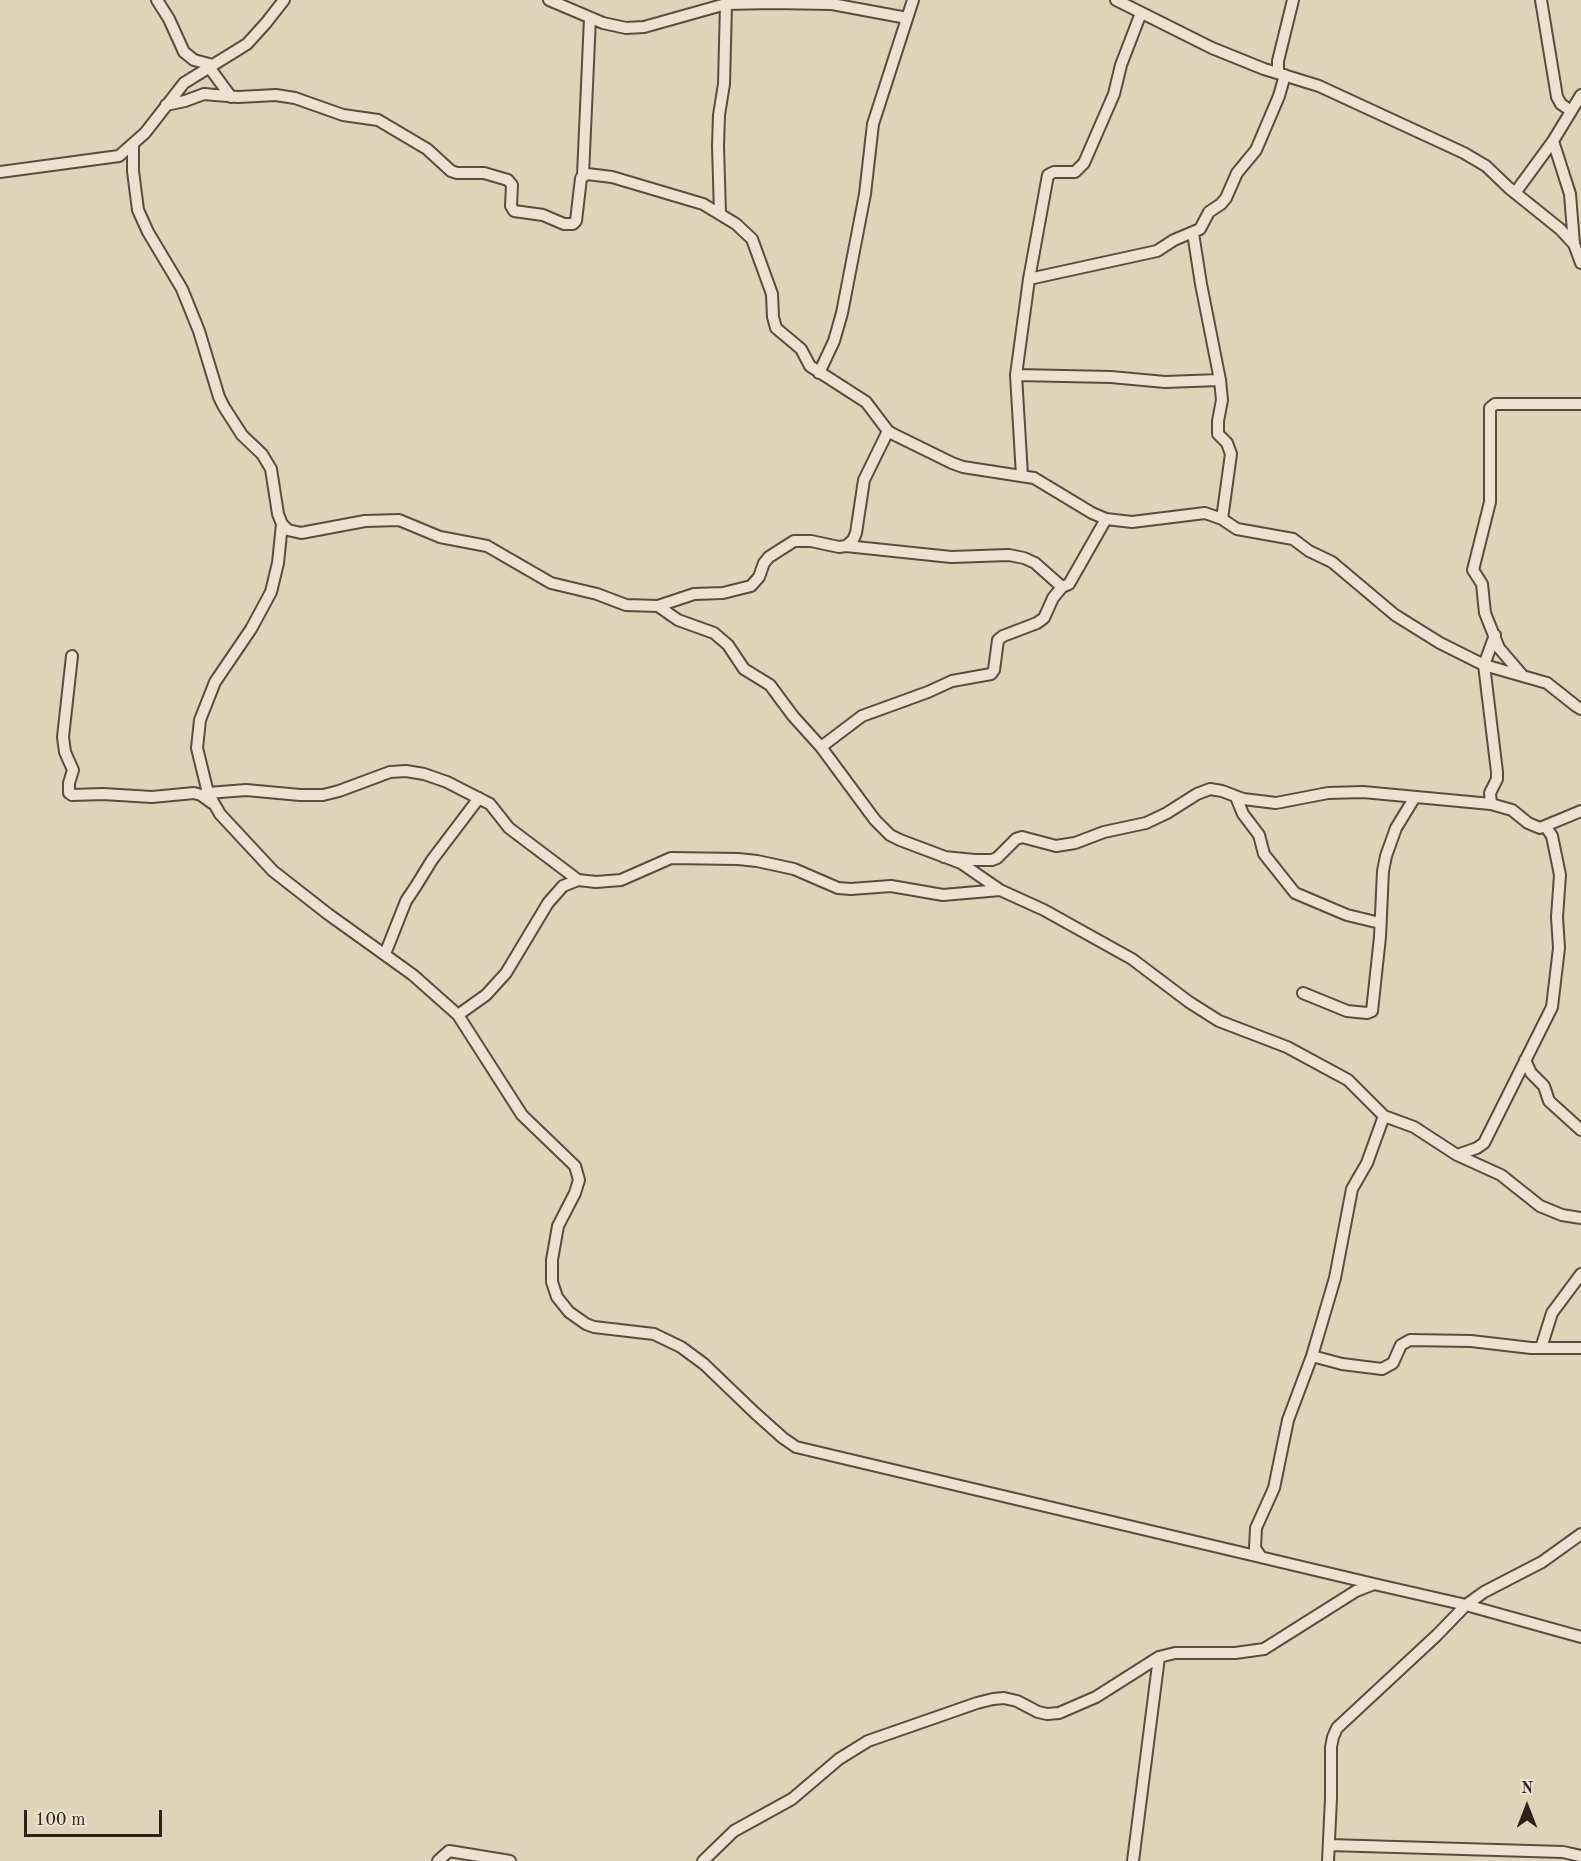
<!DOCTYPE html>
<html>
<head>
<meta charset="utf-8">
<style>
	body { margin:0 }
	#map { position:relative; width:1581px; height:1861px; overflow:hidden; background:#ded4b8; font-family:"Old Standard TT",serif }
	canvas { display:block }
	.north { position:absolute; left:1497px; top:1777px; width:60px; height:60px; -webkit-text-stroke:4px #eae3d1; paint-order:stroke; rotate:0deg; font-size:16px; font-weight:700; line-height:24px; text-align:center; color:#2a2117 }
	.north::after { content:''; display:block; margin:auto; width:21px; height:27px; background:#2a2117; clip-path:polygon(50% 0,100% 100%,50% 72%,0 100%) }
	.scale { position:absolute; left:24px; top:1810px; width:138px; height:27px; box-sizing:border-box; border:3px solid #2a2117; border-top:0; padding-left:8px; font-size:18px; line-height:21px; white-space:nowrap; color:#2a2117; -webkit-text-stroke:4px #eae3d1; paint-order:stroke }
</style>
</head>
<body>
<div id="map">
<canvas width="1581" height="1861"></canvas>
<div class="north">N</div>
<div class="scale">100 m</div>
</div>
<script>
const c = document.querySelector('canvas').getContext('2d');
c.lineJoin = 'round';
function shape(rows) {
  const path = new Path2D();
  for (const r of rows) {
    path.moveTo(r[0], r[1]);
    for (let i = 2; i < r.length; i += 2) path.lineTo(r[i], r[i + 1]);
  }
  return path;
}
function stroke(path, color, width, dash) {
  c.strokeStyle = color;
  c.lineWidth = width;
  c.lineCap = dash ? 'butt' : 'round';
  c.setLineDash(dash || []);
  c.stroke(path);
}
const minor = shape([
	[157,0,169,19,184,52,194,60,213,65],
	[549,0,603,23,626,28,644,27,726,4,772,3,832,4,907,18],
	[1116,0,1212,48,1264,69,1319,86,1464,153,1486,166,1509,188,1560,229,1574,244,1581,263],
	[1541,0,1557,97,1561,104,1571,111],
	[209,67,231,97],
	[1278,73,1278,61,1293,0],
	[166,105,185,101,204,94,238,97,276,95,295,98,343,115,378,120,427,149,451,171,457,173,484,173,508,180,512,185,511,206,514,211,543,215,564,224,573,224,576,221,581,178,587,174,612,177,703,204,736,224,752,239,772,294,773,317,776,328,801,349,810,366,866,402,888,431,893,434,952,463,963,467,1034,478,1092,513,1106,519,1132,522,1205,513,1222,519,1237,529,1293,539,1309,551,1332,562,1395,615,1440,643,1484,665,1547,683,1576,706,1581,709],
	[1553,141,1570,194,1574,244],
	[133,145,133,171,138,210,148,232,182,289,199,331,219,397,224,407,242,435,262,454,271,469,278,514,282,524,288,530,301,533,365,521,399,520,440,537,487,546,551,583,597,594,626,605,658,606,694,594,723,593,751,586,759,577,764,563,769,557,794,541,811,541,839,547,846,546,853,540,856,533,864,480,888,431],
	[0,172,119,156,145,133,184,83,247,44,266,23,284,0],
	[583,175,590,18],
	[1515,193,1553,141,1581,95],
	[720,213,718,146,719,115,724,84,726,4],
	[1193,233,1201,284,1220,380,1222,400,1218,421,1218,434,1227,443,1231,454,1222,519],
	[1029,279,1157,251,1174,240,1200,229,1209,212,1221,204,1226,198,1237,173,1256,150,1279,96,1285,75],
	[819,373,834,341,842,313,865,194,873,124,913,0],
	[1016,375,1111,377,1165,382,1220,380],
	[1022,476,1016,375,1029,279,1048,175,1054,172,1075,172,1084,163,1114,94,1121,65,1141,13],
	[282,524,278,563,271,592,251,629,215,682,200,720,197,748,208,793,220,814,273,871,328,914,413,975,458,1015,522,1115,575,1166,579,1180,575,1193,558,1226,552,1260,552,1282,557,1297,569,1312,586,1324,594,1327,654,1334,681,1347,704,1364,755,1413,783,1438,796,1447,1374,1584],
	[846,546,951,557,1009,555,1024,558,1035,563,1062,587,1069,584,1106,519],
	[658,606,678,620,714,633,728,645,744,669,770,685,793,716,821,747,875,820,890,835,900,840,961,863,1000,890],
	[72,656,63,737,65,752,73,770,69,783,69,793,72,795,103,794,152,797,194,793,201,795,212,803],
	[1523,676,1499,648,1485,613,1482,584,1473,570,1490,502,1490,408,1495,404,1581,404],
	[821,747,862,716,928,692,952,681,991,674,994,670,998,640,1003,636,1037,623,1044,618,1053,598,1062,587],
	[208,793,246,790,300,795,323,795,339,791,390,772,406,771,424,774,447,782,490,804,509,828,578,880],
	[1236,797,1243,814,1259,835,1264,854,1295,893,1347,915,1380,923],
	[1491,804,1490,793,1497,779,1497,772,1484,665,1495,635],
	[944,857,975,860,992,860,997,858,1016,839,1022,837,1056,846,1075,843,1104,832,1146,823,1167,813,1197,794,1210,789,1222,791,1243,799,1276,803,1328,793,1363,792,1491,804,1512,810,1528,823,1540,828,1581,811],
	[385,954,406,901,416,886,432,860,479,798],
	[1303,993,1347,1011,1367,1013,1372,1011,1380,937,1383,871,1386,856,1396,828,1415,797],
	[458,1015,486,995,506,973,548,903,563,886,578,880,596,882,621,880,671,858,738,859,757,861,794,869,838,888,851,889,891,886,943,895,1000,890,1044,910,1132,959,1189,1002,1219,1021,1287,1047,1348,1080,1384,1116,1414,1127,1457,1155,1501,1175,1540,1206,1562,1215,1581,1218],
	[1525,1060,1531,1073,1544,1086,1549,1101,1581,1130],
	[1457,1155,1477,1148,1484,1143,1552,1007,1559,948,1557,917,1560,875,1552,836,1546,827],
	[1541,1348,1552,1313,1581,1274],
	[1312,1356,1342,1364,1382,1369,1393,1363,1401,1345,1410,1340,1471,1341,1531,1348,1581,1348],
	[1261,1557,1255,1548,1256,1528,1274,1488,1288,1420,1312,1356,1335,1278,1352,1189,1367,1163,1384,1116],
	[1329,1845,1563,1852,1581,1856],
	[438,1861,449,1851,510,1861],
	[703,1861,734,1831,792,1799,839,1759,868,1741,977,1703,993,1699,1004,1698,1017,1701,1038,1712,1047,1714,1059,1713,1096,1697,1159,1657,1175,1653,1235,1653,1264,1649,1356,1591,1374,1584,1466,1605,1581,1637],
	[1133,1861,1159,1657],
	[1328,1861,1331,1798,1331,1747,1333,1737,1337,1728,1437,1635,1466,1605,1484,1592,1542,1562,1581,1534]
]);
stroke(minor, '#574e3f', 14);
stroke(minor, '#eae3d1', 10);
</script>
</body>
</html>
